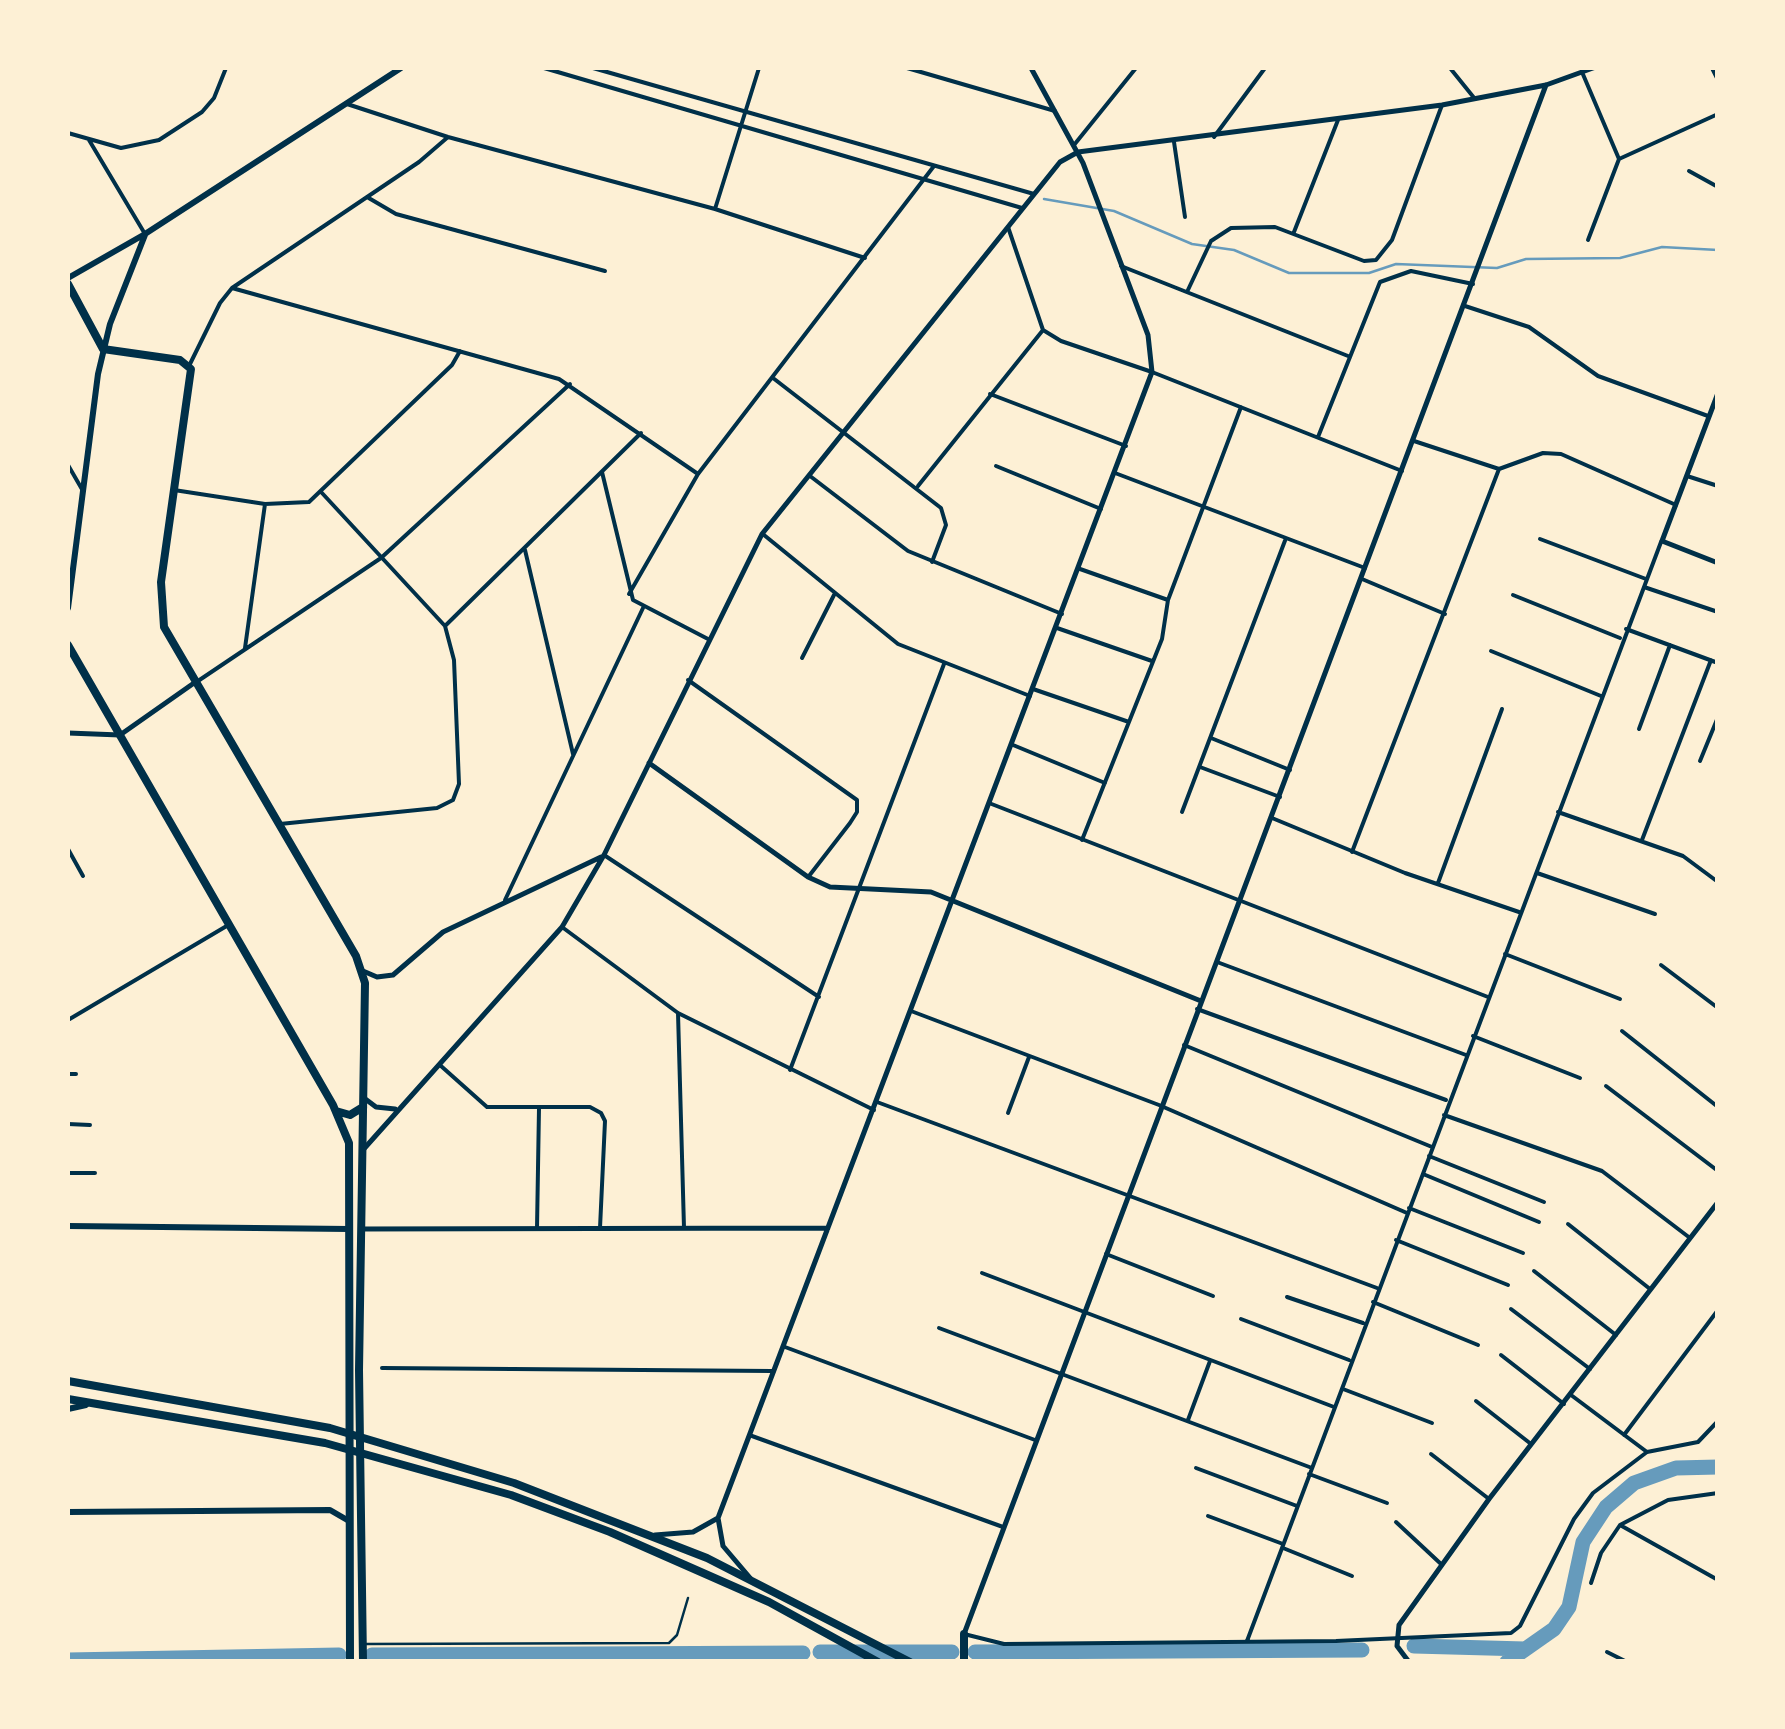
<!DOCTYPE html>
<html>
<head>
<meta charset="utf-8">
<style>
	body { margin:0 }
	#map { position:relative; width:1785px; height:1729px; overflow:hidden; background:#fdf0d5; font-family:"Exo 2",sans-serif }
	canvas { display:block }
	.frame { position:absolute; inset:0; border:70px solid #fdf0d5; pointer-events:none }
</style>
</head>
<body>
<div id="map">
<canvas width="1785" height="1729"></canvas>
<div class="frame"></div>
</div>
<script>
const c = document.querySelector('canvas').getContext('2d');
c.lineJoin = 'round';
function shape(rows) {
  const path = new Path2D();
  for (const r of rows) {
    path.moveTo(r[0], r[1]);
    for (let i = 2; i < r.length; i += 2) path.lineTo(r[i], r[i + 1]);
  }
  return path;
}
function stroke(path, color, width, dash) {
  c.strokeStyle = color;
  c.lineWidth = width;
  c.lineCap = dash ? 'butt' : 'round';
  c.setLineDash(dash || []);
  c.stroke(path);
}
stroke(shape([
	[1044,199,1114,211,1192,244,1234,250,1289,273,1369,273,1396,264,1497,268,1526,259,1620,258,1662,247,1718,250]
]), '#669bbc', 2.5);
stroke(shape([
	[1414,1646,1525,1649],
	[820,1652,952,1652],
	[975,1652,1362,1650],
	[372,1655,803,1653],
	[68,1660,339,1655],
	[1507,1662,1554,1629,1569,1607,1583,1542,1606,1507,1634,1483,1676,1468,1718,1467]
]), '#669bbc', 15);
stroke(shape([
	[364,1644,669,1643,677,1635,688,1598]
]), '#003049', 2.5);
stroke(shape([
	[544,68,1022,208],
	[593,68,1034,194],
	[907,68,1055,111],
	[1450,68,1475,99],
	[1712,68,1718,80],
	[1582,72,1619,159],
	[347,104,448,137,715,209,865,258],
	[68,133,121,148,159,140,202,112,214,98,226,68],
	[1214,137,1265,68],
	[89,140,145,234],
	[1174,142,1185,217],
	[1074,145,1136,68],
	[1689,171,1718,187],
	[367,197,396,214,605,271],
	[715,209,759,68],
	[1008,227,1043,330,1061,341,1152,372,1402,471],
	[1294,232,1338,120],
	[1588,240,1619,159,1718,114],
	[1121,266,1348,356],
	[232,288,559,379,698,474],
	[1187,292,1211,241,1231,228,1275,227,1364,261,1376,260,1392,240,1442,105],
	[1465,306,1529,327,1598,376,1708,416],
	[189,366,220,303,232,288,419,162,448,137],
	[773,378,941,508,946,525,932,562],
	[990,394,1126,446],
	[1318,437,1380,282,1411,271,1473,284],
	[1414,441,1499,469,1543,453,1561,454,1676,505],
	[68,465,83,491],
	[996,466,1101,509],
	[602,472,633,600,708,639],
	[1115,473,1365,568],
	[810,476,908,551,1062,614],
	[1687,476,1718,486],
	[918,486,1043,330],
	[174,490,265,504,309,502,452,365,460,351],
	[764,535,898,644,1030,696],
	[1540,539,1646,579],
	[525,550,573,754],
	[1080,569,1168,600],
	[1362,579,1445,614],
	[1644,587,1718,612],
	[629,594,698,474,934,166],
	[1513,595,1620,638],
	[445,626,641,433],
	[1057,628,1152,661],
	[1626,629,1718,663],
	[245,648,265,504],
	[1491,651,1601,696],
	[802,658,834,595],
	[688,680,857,800,857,812,850,823,809,876],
	[195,683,381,558,570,384],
	[1033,689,1129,722],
	[1639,729,1670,645],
	[1211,738,1290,770],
	[1013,745,1105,783],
	[1700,761,1718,717],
	[1200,767,1280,797],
	[989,803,1488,997],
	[1182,812,1286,538],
	[1558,812,1683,856,1718,882],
	[1272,818,1405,873,1519,912],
	[280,824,437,808,453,800,459,784,454,660,445,626,322,493],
	[1082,840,1162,639,1168,600,1241,407],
	[1642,840,1711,660],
	[68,849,83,876],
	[1352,852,1499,469],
	[604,855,819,997],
	[1537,873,1655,914],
	[1438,883,1502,709],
	[505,900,643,608],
	[562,927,678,1013,874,1110],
	[1505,954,1620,999],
	[1217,962,1466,1055],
	[1661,965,1718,1008],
	[1197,1009,1446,1100],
	[911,1011,1159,1105,1407,1213],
	[678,1013,684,1228],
	[68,1020,230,924],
	[1622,1031,1718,1107],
	[1473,1036,1580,1078],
	[1184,1045,1432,1147],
	[441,1066,487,1107,590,1107,601,1113,605,1121,600,1228],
	[790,1070,944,664],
	[68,1074,76,1074],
	[1606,1086,1718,1171],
	[877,1102,1377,1288],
	[1008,1113,1029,1057],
	[1444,1115,1602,1171,1690,1238],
	[68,1124,90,1125],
	[1429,1156,1544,1202],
	[68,1173,95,1173],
	[1423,1174,1539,1222],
	[1409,1208,1523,1253],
	[1568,1224,1650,1289],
	[537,1228,539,1108],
	[1396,1240,1508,1285],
	[1106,1254,1213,1296],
	[1534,1271,1616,1335],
	[982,1273,1334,1407],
	[1287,1297,1363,1323],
	[1373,1302,1478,1345],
	[1511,1309,1590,1369],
	[1241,1319,1349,1360],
	[939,1328,1312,1468],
	[785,1347,1035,1440],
	[1501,1355,1564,1404],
	[382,1368,772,1371],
	[1343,1389,1432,1423],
	[1571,1395,1647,1452],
	[1476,1401,1531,1444],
	[1188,1420,1210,1361],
	[1624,1435,1718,1310],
	[752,1436,1003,1527],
	[1431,1454,1489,1499],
	[1196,1468,1297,1506],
	[1309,1474,1387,1503],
	[1208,1516,1283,1544],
	[1396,1522,1441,1564],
	[1620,1525,1718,1580],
	[1283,1548,1352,1576],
	[1591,1583,1601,1553,1620,1525,1668,1500,1718,1493],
	[964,1634,1004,1644,1336,1641,1511,1633,1520,1626,1574,1519,1593,1493,1647,1452,1698,1442,1718,1421],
	[1247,1641,1661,542],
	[1607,1652,1627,1662],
	[620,1662,634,1662]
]), '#003049', 4);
stroke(shape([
	[1718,393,1662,541,1718,563],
	[68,733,120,735,194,683],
	[649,763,808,877,830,887,931,892,1201,1001],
	[363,971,377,977,393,975,443,932,601,857],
	[364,1098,376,1107,395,1109],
	[362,1151,562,927,604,855,762,534,1060,162,1078,152,1442,105,1546,85,1593,68],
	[361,1229,828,1228],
	[655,1535,693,1532,718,1518],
	[751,1579,723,1546,718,1518,1152,372,1148,335,1083,163,1031,68],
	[964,1634,1546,85],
	[1409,1662,1397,1646,1399,1625,1489,1499,1718,1202]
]), '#003049', 5);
stroke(shape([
	[68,278,145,234,401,68],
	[68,608,98,374,110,324,145,235],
	[68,1226,349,1229],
	[68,1409,86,1405],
	[68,1512,330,1510,349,1521]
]), '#003049', 6);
stroke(shape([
	[68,284,103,349,180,360,191,369,161,582,164,627,356,956,365,983,359,1370,363,1662],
	[68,645,333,1105,349,1143,350,1662],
	[336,1111,350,1115,363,1107]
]), '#003049', 8);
stroke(shape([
	[68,1381,330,1428,514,1483,707,1558,910,1662],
	[68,1399,325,1443,511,1495,610,1532,769,1602,878,1662],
	[964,1634,964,1662]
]), '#003049', 8);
</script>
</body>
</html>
